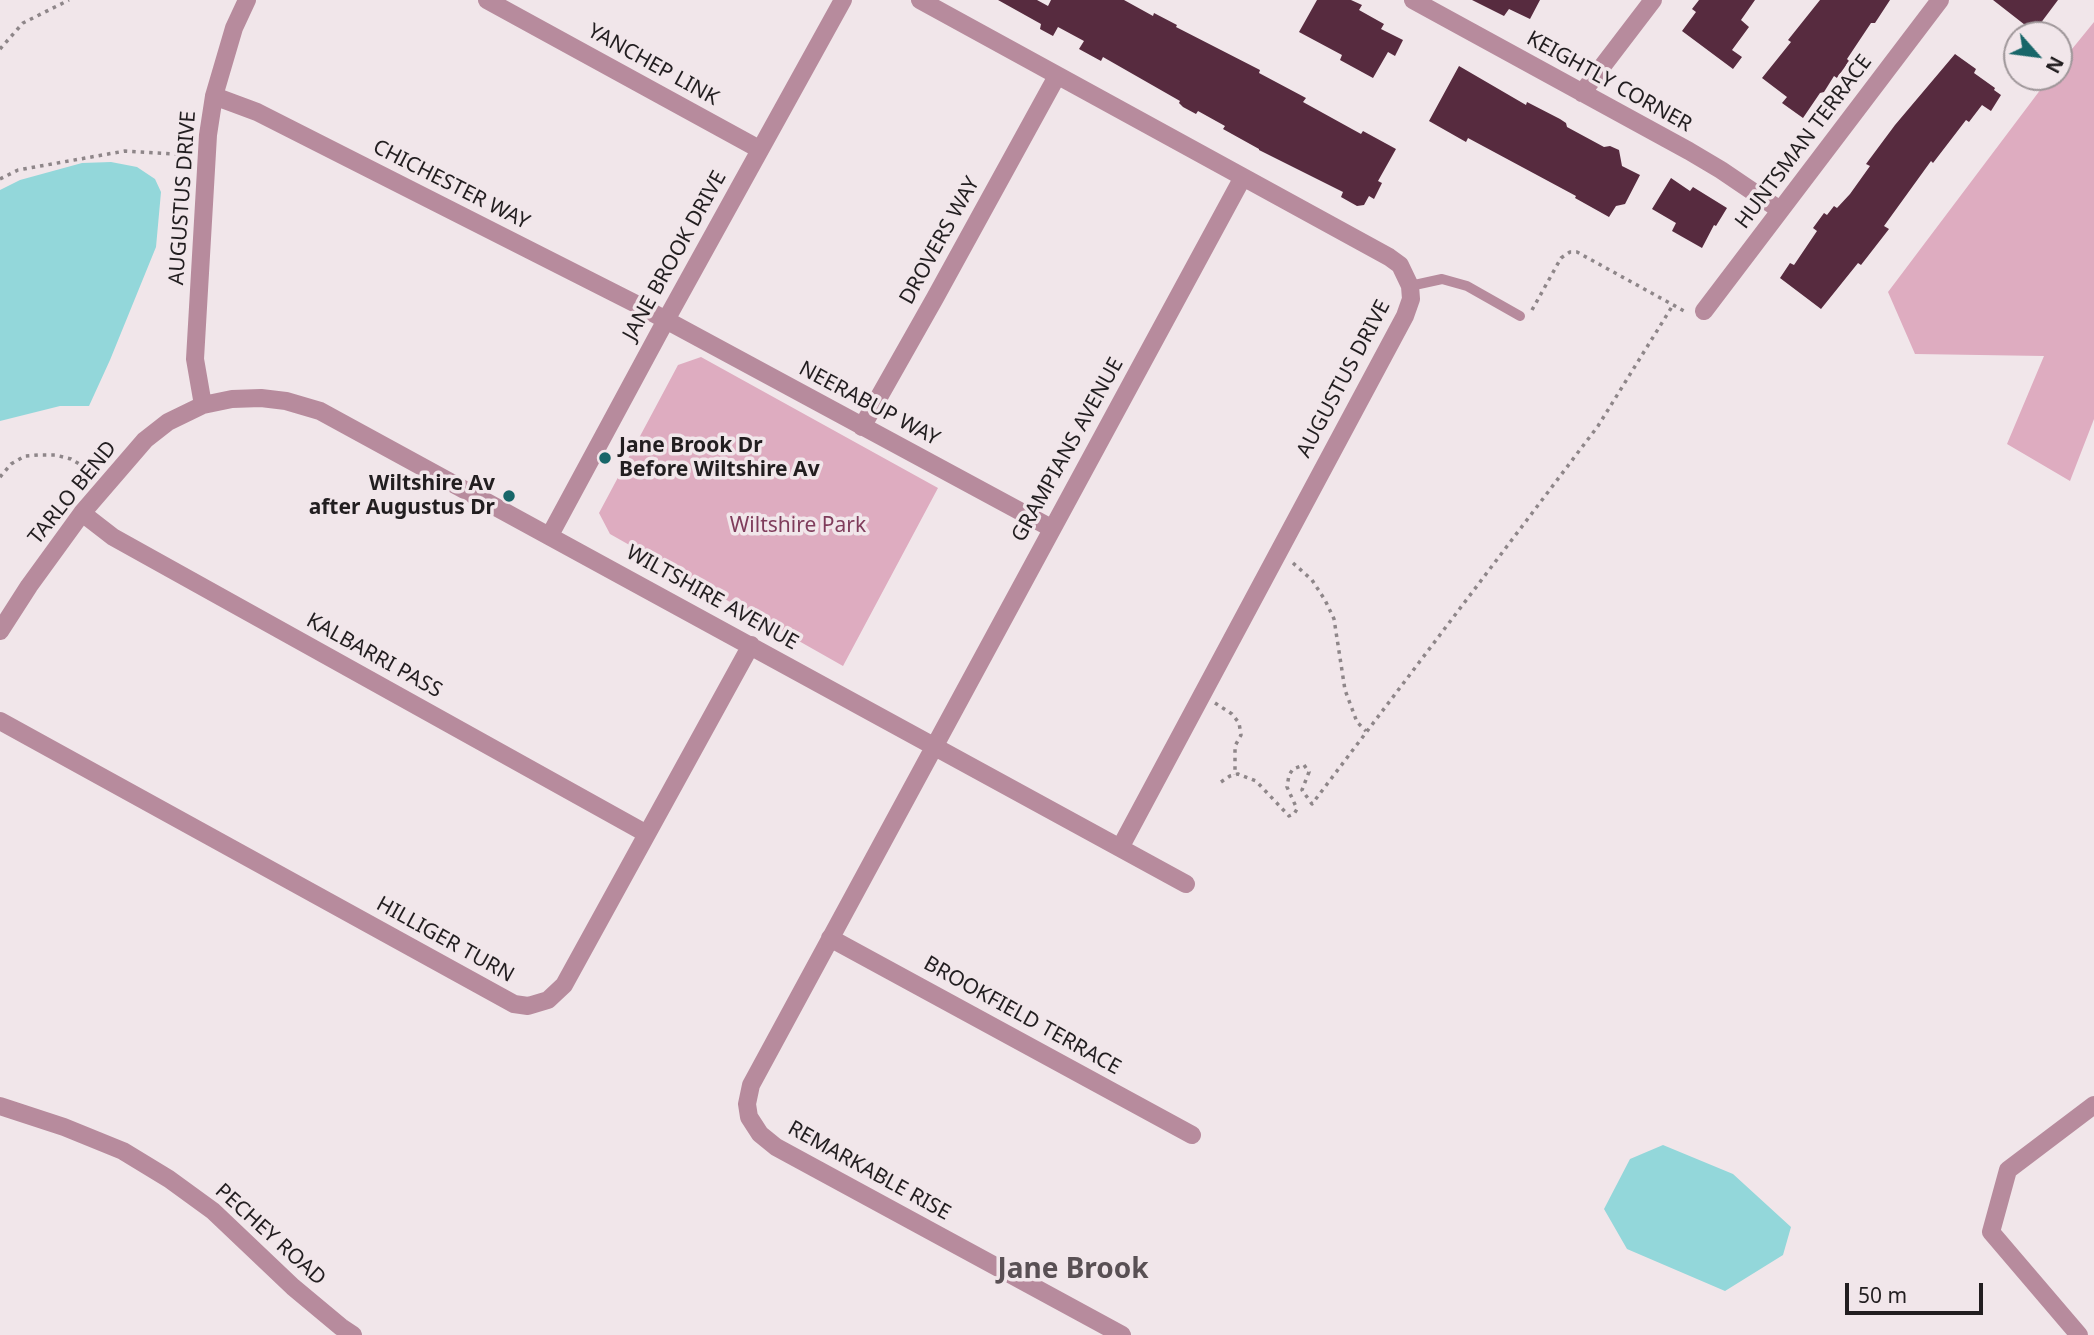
<!DOCTYPE html>
<html>
<head>
<meta charset="utf-8">
<style>
	body { margin:0 }
	#map { position:relative; width:2094px; height:1335px; overflow:hidden; background:#f1e6ea; font-family:"Noto Sans",sans-serif }
	canvas { display:block }
	.north { position:absolute; left:2003px; top:21px; width:70px; height:70px; box-sizing:border-box; background:#f1e6ea; border:2px solid #9e9699; border-radius:50%; rotate:118deg; font-size:19px; font-weight:700; line-height:28px; text-align:center; color:#221e20 }
	.north::after { content:''; display:block; margin:auto; width:24px; height:32px; background:#186669; clip-path:polygon(50% 0,100% 100%,50% 72%,0 100%) }
	.scale { position:absolute; left:1845px; top:1283px; width:138px; height:32px; box-sizing:border-box; border:4px solid #221e20; border-top:0; padding-left:9px; font-size:21px; line-height:24px; white-space:nowrap; color:#221e20; -webkit-text-stroke:5px #f1e6ea; paint-order:stroke }
</style>
</head>
<body>
<div id="map">
<canvas width="2094" height="1335"></canvas>
<div class="north">N</div>
<div class="scale">50 m</div>
</div>
<script>
const c = document.querySelector('canvas').getContext('2d');
c.lineJoin = 'round';
function paint(path, color) {
  c.fillStyle = color;
  c.fill(path, 'evenodd');
}
function shape(rows) {
  const path = new Path2D();
  for (const r of rows) {
    path.moveTo(r[0], r[1]);
    for (let i = 2; i < r.length; i += 2) path.lineTo(r[i], r[i + 1]);
  }
  return path;
}
function stroke(path, color, width, dash) {
  c.strokeStyle = color;
  c.lineWidth = width;
  c.lineCap = dash ? 'butt' : 'round';
  c.setLineDash(dash || []);
  c.stroke(path);
}
function write(font, color, halo, rows, align = 'center') {
  c.font = font + ' "Noto Sans",sans-serif';
  c.lineWidth = 7;
  c.setLineDash([]);
  c.textBaseline = 'middle';
  c.strokeStyle = halo;
  c.fillStyle = color;
  for (const [text, x, y, turn = 0] of rows) {
    c.save();
    c.translate(x, y);
    c.rotate((+turn || 0) * Math.PI / 180);
    c.textAlign = isNaN(turn) ? turn : align;
    if (halo) c.strokeText(text, 0, 0);
    c.fillText(text, 0, 0);
    c.restore();
  }
}
paint(shape([
	[2094,22,2094,419,2070,481,2007,444,2044,356,1915,354,1888,292,2050,77,2059,77,2059,65],
	[701,357,938,488,843,666,610,534,599,513,678,365]
]), '#deacc0');
paint(shape([
	[111,162,137,167,155,179,161,192,156,247,110,360,89,406,60,406,0,421,0,190,20,180,82,163],
	[1663,1145,1733,1174,1791,1227,1783,1255,1725,1291,1627,1249,1604,1209,1630,1159]
]), '#93d7da');
paint(shape([
	[998,0,1037,0,1048,6,1051,0,1124,0,1153,16,1154,13,1177,25,1176,27,1260,70,1259,73,1306,98,1303,102,1361,134,1363,131,1396,149,1378,181,1382,183,1374,199,1369,196,1364,205,1357,206,1341,197,1343,192,1259,150,1259,149,1223,129,1225,126,1198,111,1196,114,1183,107,1179,103,1180,101,1103,57,1101,61,1079,49,1084,41,1058,27,1053,36,1040,29,1041,24],
	[1317,0,1351,0,1362,5,1359,10,1384,24,1381,29,1403,40,1395,56,1388,52,1373,78,1340,60,1342,55,1299,32],
	[1472,0,1540,0,1530,19,1509,9,1504,16],
	[1699,0,1755,0,1741,20,1749,27,1732,50,1742,57,1733,69,1682,31,1696,12,1692,9],
	[1820,0,1890,0,1875,23,1871,23,1847,59,1849,61,1837,78,1834,76,1824,92,1820,93,1803,118,1782,103,1787,97,1762,78,1791,42,1788,40],
	[1993,0,2058,0,2034,32],
	[1955,54,1976,69,1974,73,1995,88,1994,90,2001,95,1991,111,1982,105,1969,122,1966,120,1933,163,1931,161,1884,226,1889,229,1861,265,1858,263,1821,309,1780,278,1790,263,1794,265,1817,231,1813,228,1824,213,1827,215,1834,206,1837,208,1850,194,1870,166,1866,164,1895,125],
	[1459,66,1526,105,1527,102,1560,119,1566,123,1567,127,1604,147,1610,146,1619,150,1622,166,1640,175,1625,204,1616,206,1609,217,1575,198,1576,196,1468,138,1466,142,1429,121],
	[1671,178,1690,191,1693,187,1727,208,1716,226,1714,225,1702,248,1672,231,1676,223,1652,209]
]), '#572b3f');
stroke(shape([
	[0,49,23,23,69,0],
	[0,179,18,170,125,151,190,155],
	[1532,310,1561,258,1570,252,1577,252,1686,312],
	[0,477,11,464,25,456,38,455,55,455,71,459,94,473],
	[1293,563,1312,580,1325,600,1334,619,1345,690,1357,722,1366,731],
	[1215,703,1232,714,1239,723,1241,735,1235,746,1235,775],
	[1221,782,1230,776,1238,774,1256,781,1289,816,1294,814,1297,809,1287,787,1289,775,1293,769,1304,765,1309,772,1302,790,1312,804,1598,426,1673,305]
]), '#8e8689', 3.5, [3.5, 5]);
stroke(shape([
	[1410,286,1442,279,1467,286,1520,316]
]), '#b78b9d', 10);
stroke(shape([
	[487,0,759,149],
	[920,0,1389,257,1400,265,1410,286,1411,299,1405,316,1120,848],
	[1413,0,1689,151,1721,170,1780,210],
	[1582,93,1653,0],
	[214,96,257,112,640,306,1051,528],
	[1704,311,1940,0],
	[203,405,195,359,208,135,214,96,234,28,247,0],
	[862,427,935,298,1057,76],
	[82,513,113,537,647,834],
	[550,535,666,320,843,0],
	[0,631,29,586,82,513,145,440,168,422,203,405,232,399,261,398,286,401,320,411,1186,884],
	[0,721,514,1004,528,1006,548,1000,564,985,751,645],
	[830,938,1192,1135],
	[0,1106,64,1127,123,1151,169,1179,213,1211,293,1287,341,1327,353,1335],
	[1122,1335,776,1147,760,1134,749,1117,747,1104,751,1085,1243,177],
	[2079,1335,1991,1232,2008,1170,2094,1105]
]), '#b78b9d', 18);
for (const [x, y, r, color] of [
	[605,458,7,"#186669"],
	[509,496,7,"#186669"]
]) {
  const dot = new Path2D();
  dot.arc(x, y, r, 0, 2 * Math.PI);
  c.fillStyle = color;
  c.fill(dot);
  stroke(dot, '#f1e6ea', 2.5);
}
write('21px', '#221e20', '#f1e6ea', [
	["YANCHEP LINK",653,65,29],
	["KEIGHTLY CORNER",1609,82,29],
	["HUNTSMAN TERRACE",1804,142,-53],
	["CHICHESTER WAY",451,185,27],
	["AUGUSTUS DRIVE",183,198,-86],
	["DROVERS WAY",940,241,-61],
	["JANE BROOK DRIVE",675,256,-61],
	["AUGUSTUS DRIVE",1344,379,-62],
	["NEERABUP WAY",869,404,28],
	["GRAMPIANS AVENUE",1068,450,-61],
	["TARLO BEND",73,493,-51],
	["WILTSHIRE AVENUE",712,598,29],
	["KALBARRI PASS",374,656,29],
	["HILLIGER TURN",445,940,29],
	["BROOKFIELD TERRACE",1022,1016,29],
	["REMARKABLE RISE",869,1171,29],
	["PECHEY ROAD",270,1235,42]
]);
write('bold 21px', '#221e20', '#f1e6ea', [
	["Jane Brook Dr",619,446],
	["Before Wiltshire Av",619,470],
	["Wiltshire Av",495,484,"right"],
	["after Augustus Dr",495,508,"right"]
], 'left');
write('21px', '#7f3c5b', '#f1e6ea', [
	["Wiltshire Park",798,526]
]);
write('bold 28px', '#595054', '#f1e6ea', [
	["Jane Brook",1073,1270]
]);
</script>
</body>
</html>
